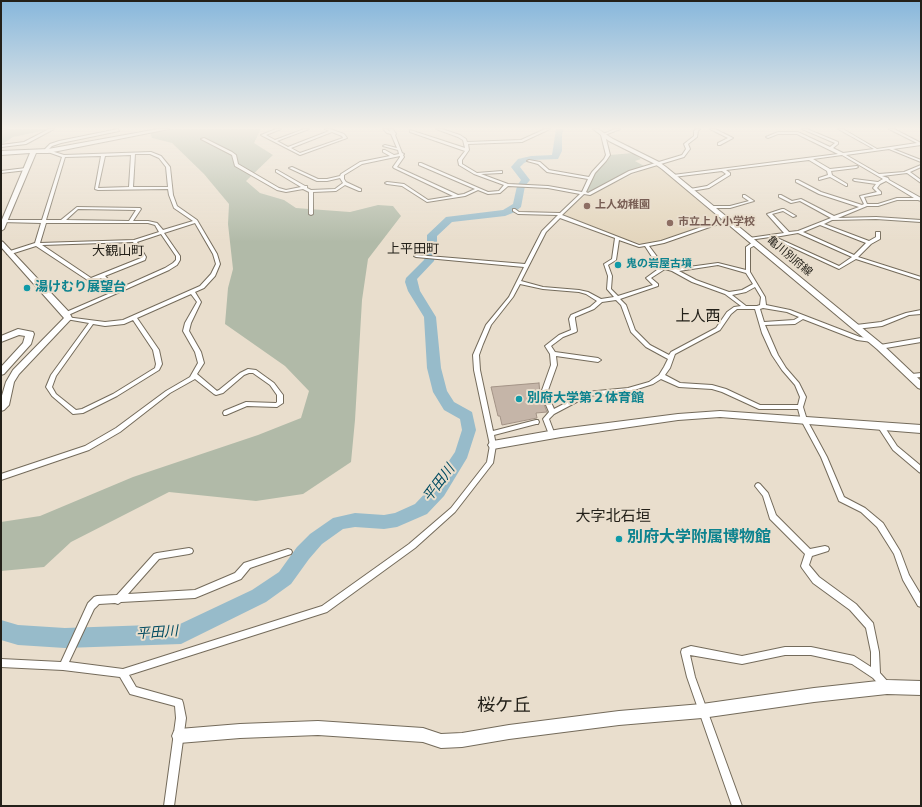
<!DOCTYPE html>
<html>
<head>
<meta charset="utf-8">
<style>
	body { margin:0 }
	#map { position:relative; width:922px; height:807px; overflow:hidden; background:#e9decd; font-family:Overpass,sans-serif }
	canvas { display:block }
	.frame { position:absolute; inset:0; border:2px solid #232019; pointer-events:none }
</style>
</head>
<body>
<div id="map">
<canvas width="922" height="807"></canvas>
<div class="frame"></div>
</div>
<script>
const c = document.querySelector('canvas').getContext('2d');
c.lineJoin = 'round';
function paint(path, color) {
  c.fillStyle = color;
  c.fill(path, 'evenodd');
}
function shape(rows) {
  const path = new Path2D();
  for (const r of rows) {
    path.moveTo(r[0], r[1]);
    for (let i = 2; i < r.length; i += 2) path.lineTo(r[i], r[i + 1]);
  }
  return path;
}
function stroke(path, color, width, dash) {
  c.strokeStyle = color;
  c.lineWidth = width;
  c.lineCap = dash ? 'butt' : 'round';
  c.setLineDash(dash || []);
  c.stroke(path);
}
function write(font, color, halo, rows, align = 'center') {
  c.font = font + ' Overpass,"Noto Sans JP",sans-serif';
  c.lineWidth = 4;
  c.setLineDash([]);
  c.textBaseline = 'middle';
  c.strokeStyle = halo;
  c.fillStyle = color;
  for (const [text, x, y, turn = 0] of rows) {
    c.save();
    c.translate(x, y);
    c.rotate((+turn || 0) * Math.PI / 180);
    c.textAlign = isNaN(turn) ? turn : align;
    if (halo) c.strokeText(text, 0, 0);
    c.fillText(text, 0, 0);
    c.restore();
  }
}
paint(shape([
	[657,164,721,220,686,233,645,245,603,232,561,215,583,197]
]), '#e3d5bc');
paint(shape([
	[1,129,52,129,13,137,1,145],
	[149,129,261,129,254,143,273,155,246,181,260,193,284,200,296,208,350,212,378,205,393,206,401,216,368,259,362,300,355,420,351,462,303,494,256,501,169,492,71,542,44,567,1,571,1,522,40,516,133,477,258,435,301,418,309,391,285,366,225,324,228,288,233,269,228,224,229,204,204,174,172,143,152,138],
	[633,153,641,159,635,161,646,167,619,177,589,193,586,192,595,173,610,155]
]), '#b1baa8');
paint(shape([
	[556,129,564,129,562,134,562,151,558,159,532,160,524,163,520,167,530,180,525,186,521,207,515,212,505,216,452,222,437,236,437,251,434,261,417,279,420,291,436,317,441,368,447,391,454,402,472,412,476,430,467,458,444,496,427,514,397,527,384,529,355,527,343,529,322,544,309,559,291,584,266,602,181,644,65,648,18,645,1,640,1,620,18,625,65,628,180,624,252,590,279,572,297,547,310,534,333,518,355,513,384,515,395,513,415,504,432,486,455,452,462,430,460,419,444,410,433,392,427,368,424,317,408,291,405,282,406,278,424,260,427,251,427,235,446,217,503,210,513,204,517,186,521,180,511,167,518,159,531,156,552,155,556,129]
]), '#97bbca');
const building = shape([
	[539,383,540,394,547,412,536,413,537,418,502,425,500,416,498,416,491,387,539,383]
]);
paint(building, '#c5b5a8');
stroke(building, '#a39386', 1);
const street = shape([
	[1,129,7,129,1,131,1,129],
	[49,129,54,129,26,144,1,147,1,145,24,142,49,129],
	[118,129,119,131,61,143,52,146,48,150,64,155,151,152,161,156,170,167,173,195,177,206,197,220,217,254,220,264,215,276,204,288,195,292,201,302,191,323,189,331,201,352,204,363,197,374,217,391,219,390,240,373,248,369,256,370,274,383,283,395,283,403,277,407,247,406,226,415,224,415,223,413,224,411,246,402,276,403,277,402,277,395,270,385,253,373,249,373,244,375,223,393,216,395,214,394,195,379,170,393,120,432,89,450,1,480,1,474,85,446,116,428,166,391,190,377,198,363,195,352,183,331,185,323,197,302,191,294,137,318,159,350,162,364,159,370,117,396,83,413,73,414,52,396,46,387,51,375,89,323,66,319,65,318,66,317,105,322,123,320,200,286,211,274,216,264,213,254,195,223,164,233,180,256,180,260,177,265,169,270,66,316,63,314,64,313,115,291,101,278,93,281,89,281,36,246,11,254,7,254,7,252,35,243,41,223,1,222,1,220,42,220,62,157,45,151,45,149,50,144,59,141,118,129],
	[135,154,150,154,159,158,166,167,168,187,133,187,135,154],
	[131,155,129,187,98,188,105,156,131,155],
	[101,156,95,189,98,190,168,189,169,195,174,208,193,221,163,230,157,223,148,221,133,221,141,209,140,208,77,207,61,220,46,220,65,157,101,156],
	[78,209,136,210,129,221,66,220,78,209],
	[46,223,148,223,155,225,159,232,134,240,40,243,46,223],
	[161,234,176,256,176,260,173,263,165,268,118,289,105,276,145,260,146,257,137,242,161,234],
	[133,242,142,257,141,258,91,278,42,245,133,242],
	[133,320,153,350,156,364,155,368,113,394,82,409,76,410,56,394,52,387,56,376,93,324,105,326,124,324,133,320],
	[276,129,281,129,266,135,275,140,304,129,309,129,277,141,288,147,329,131,325,129,330,129,344,134,347,138,300,155,261,135,276,129],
	[332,132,342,136,343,138,300,153,291,148,332,132],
	[383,129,387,129,390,132,389,129,393,129,396,134,395,135,402,153,404,154,403,155,404,157,397,167,458,195,464,194,475,189,419,165,419,163,421,163,488,192,499,191,504,185,474,174,459,165,458,160,465,151,410,132,410,130,465,148,463,140,458,137,436,129,442,129,460,135,466,139,467,142,521,140,545,129,550,129,522,142,468,144,469,150,462,160,462,164,477,173,502,171,502,173,501,173,481,174,508,184,548,186,582,192,588,179,547,172,538,164,527,161,529,160,540,162,549,170,589,177,592,172,604,159,606,155,601,135,615,129,620,129,605,135,610,155,606,161,595,173,586,192,588,193,629,171,682,155,686,149,684,144,694,136,694,131,696,129,700,129,698,131,697,137,688,144,690,149,684,157,631,173,590,195,584,194,562,215,639,245,661,241,725,219,727,219,727,221,664,243,649,246,658,258,666,266,674,269,718,263,746,270,746,247,753,242,757,242,757,244,750,248,750,272,765,297,766,305,790,310,860,337,874,339,875,340,874,341,872,342,857,340,803,319,795,324,765,325,778,355,786,368,799,383,806,397,803,407,807,420,827,457,844,497,865,508,883,523,900,551,909,575,921,595,921,607,918,606,903,580,894,554,877,527,861,512,839,501,821,457,801,420,798,409,759,409,722,392,712,389,679,387,661,379,653,384,628,392,588,396,554,414,549,419,555,435,554,437,550,437,543,419,549,412,541,393,551,365,550,354,545,346,559,335,571,330,569,319,571,315,590,307,597,301,586,294,579,292,543,289,520,284,513,297,491,325,483,344,479,355,480,370,493,431,536,420,538,420,539,422,538,424,536,424,494,435,496,445,493,463,455,512,415,548,327,612,129,675,136,687,179,699,182,700,183,703,186,718,174,806,164,806,176,718,175,706,130,694,120,677,63,670,1,667,1,659,61,662,88,603,94,597,97,596,117,595,154,554,157,553,189,548,192,549,193,551,192,553,189,554,159,559,128,594,195,590,235,573,244,563,288,549,291,550,292,552,291,554,288,555,250,568,241,579,195,598,121,602,118,604,115,603,99,604,94,609,69,662,123,669,322,606,409,544,451,508,487,462,490,445,474,370,473,355,486,325,509,297,524,267,416,257,414,256,416,255,525,264,542,231,558,215,518,214,513,211,513,209,515,209,519,212,560,213,580,194,548,188,508,186,500,193,488,194,478,190,465,196,427,202,402,186,387,184,385,183,387,182,404,184,428,200,453,196,394,168,393,167,400,157,400,156,362,164,344,175,344,179,346,182,361,189,361,191,359,191,345,185,336,191,313,192,313,214,311,215,309,214,309,192,303,189,286,192,277,190,235,166,232,155,201,139,204,138,232,152,236,155,238,164,279,188,286,190,301,187,276,172,276,170,277,170,305,186,307,186,307,188,311,190,335,189,343,183,340,178,327,181,317,181,289,168,292,167,318,179,327,179,340,176,341,174,360,162,390,156,383,152,383,150,385,150,394,155,399,154,398,150,383,146,385,145,397,148,391,134,387,133,383,129],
	[560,218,615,238,612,259,604,264,608,276,607,289,614,297,601,299,588,292,579,290,543,287,521,281,546,232,560,218],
	[619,240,639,247,645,246,654,260,661,267,646,278,653,285,618,296,611,289,612,276,608,265,616,260,619,240],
	[718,265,746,273,753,284,742,290,729,292,696,280,679,271,718,265],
	[665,269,672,271,692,282,725,294,741,306,734,307,727,312,716,328,671,352,669,355,650,345,635,330,626,305,620,299,658,286,658,284,651,278,665,269],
	[755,287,761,297,760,305,757,306,746,306,732,295,746,292,755,287],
	[616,300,621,305,631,332,646,347,668,359,664,367,659,375,649,382,628,388,587,392,554,409,547,393,557,365,556,356,598,362,601,360,598,358,555,352,551,346,563,337,576,332,577,331,575,319,575,317,594,309,602,302,616,300],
	[763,308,787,312,799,317,794,320,764,322,760,309,763,308],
	[737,309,755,309,762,333,772,355,782,370,795,385,800,397,798,405,760,405,726,389,712,385,680,383,665,375,670,368,675,354,720,330,731,314,737,309],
	[710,129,715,129,733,138,720,145,718,145,718,143,728,138,710,129],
	[802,129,807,129,838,142,838,144,833,148,843,153,874,149,838,129,843,129,877,149,917,143,889,129,894,129,921,143,921,145,893,149,921,160,921,162,889,149,846,155,879,174,904,172,921,165,921,167,910,172,921,180,921,183,907,173,882,176,888,178,889,180,921,198,921,201,918,200,897,200,878,206,867,206,838,218,876,217,921,220,921,222,876,219,832,220,824,224,869,241,876,237,876,232,880,232,880,239,871,244,858,257,921,277,921,280,856,259,839,269,770,237,749,240,747,239,749,238,784,233,767,214,782,209,784,209,796,216,793,217,783,211,772,214,789,232,798,231,831,218,800,201,791,203,779,197,779,195,781,195,792,201,801,199,834,216,859,207,819,194,796,182,796,180,798,180,821,192,862,205,864,204,860,196,877,192,873,188,876,184,855,181,853,180,854,179,878,182,883,179,842,155,813,159,830,169,857,166,858,167,856,168,831,171,832,175,847,184,847,186,846,186,830,177,819,180,819,178,828,175,827,171,809,160,726,170,730,173,730,175,709,188,691,191,690,191,690,189,707,186,726,174,722,171,673,177,671,176,673,175,838,154,797,134,778,134,768,138,766,137,778,132,798,132,830,147,835,143,802,129],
	[886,181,914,198,897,198,878,204,867,204,864,197,881,194,881,192,877,188,880,184,886,181],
	[820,225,866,243,854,255,803,232,820,225],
	[798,233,852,257,839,266,775,237,798,233],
	[26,168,27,168,27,170,1,173,1,171,26,168],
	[743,195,745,195,754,201,730,208,711,208,709,207,711,206,730,206,749,201,743,197,743,195],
	[921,310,921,314,909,315,882,326,856,329,853,327,856,325,881,322,906,313,921,310],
	[921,338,921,342,880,349,877,347,880,345,921,338],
	[921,373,921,377,912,378,909,376,912,374,921,373],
	[878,423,882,423,897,446,921,466,921,473,919,472,893,450,878,427,877,425,878,423],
	[758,483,760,484,768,493,776,515,810,549,825,546,828,547,829,549,828,551,812,556,809,565,819,577,856,604,873,623,879,652,880,673,889,683,890,686,889,689,886,690,883,689,873,678,852,664,811,655,785,655,742,664,690,655,695,677,742,806,732,806,687,677,681,652,682,649,691,646,742,656,785,647,811,647,854,656,871,667,871,652,866,628,850,610,813,583,802,568,801,566,805,554,770,519,763,496,755,486,756,484,758,483]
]);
const secondary = shape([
	[158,129,169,129,48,153,36,153,4,229,1,231,1,222,30,153,1,155,1,151,48,149,158,129],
	[593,129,598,129,613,139,659,162,666,167,883,345,921,381,921,389,918,388,877,349,662,169,655,164,609,141,593,129],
	[1,241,3,242,69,312,72,318,19,374,14,382,9,405,4,410,1,411,1,399,6,382,13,370,64,318,1,247,1,241],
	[18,329,33,332,34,334,31,344,4,374,1,375,1,367,23,343,25,336,19,335,1,342,1,336,18,329],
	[720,411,921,425,921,433,720,417,678,420,561,437,493,449,490,448,488,445,490,442,493,441,561,429,678,414,720,411],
	[887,680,921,681,921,695,887,694,814,702,702,718,619,725,509,739,462,747,441,748,423,742,318,735,240,738,179,743,174,741,172,736,174,731,179,729,240,724,318,721,423,728,441,734,462,733,509,725,619,711,702,704,814,688,887,680]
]);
stroke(street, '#746b5b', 2);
stroke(secondary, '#746b5b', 2);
paint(street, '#fff');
paint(secondary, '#fff');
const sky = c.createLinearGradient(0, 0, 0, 242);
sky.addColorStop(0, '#87b7dc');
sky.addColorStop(0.53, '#f5f0e8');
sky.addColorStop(1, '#f5f0e800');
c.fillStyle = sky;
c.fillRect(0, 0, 922, 242);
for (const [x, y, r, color] of [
	[587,206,4,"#8d6e63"],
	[670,223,4,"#8d6e63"],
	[618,265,4,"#0f9aa8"],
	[27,288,4,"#0f9aa8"],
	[519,399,4,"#0f9aa8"],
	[619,539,4,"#0f9aa8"]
]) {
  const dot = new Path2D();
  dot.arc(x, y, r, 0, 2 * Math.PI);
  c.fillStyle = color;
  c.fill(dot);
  stroke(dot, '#e9decd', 1.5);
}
write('bold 11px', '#785e54', '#e9decd', [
	["上人幼稚園",595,206],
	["市立上人小学校",678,223]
], 'left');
write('11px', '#232019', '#e9decd', [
	["亀川別府線",789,257,40]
]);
write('bold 11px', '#0d838f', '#e9decd', [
	["鬼の岩屋古墳",626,265]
], 'left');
write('13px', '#232019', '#e9decd', [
	["上平田町",413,250],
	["大観山町",118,252]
]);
write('bold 13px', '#0d838f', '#e9decd', [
	["湯けむり展望台",35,288],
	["別府大学第２体育館",527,399]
], 'left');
write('italic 14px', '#004b61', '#e9decd', [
	["平田川",440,484,-53],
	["平田川",157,634,-4]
]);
write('15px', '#232019', '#e9decd', [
	["上人西",698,318],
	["大字北石垣",613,518]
]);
write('bold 16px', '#0d838f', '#e9decd', [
	["別府大学附属博物館",627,539]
], 'left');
write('18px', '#232019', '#e9decd', [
	["桜ケ丘",504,707]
]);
</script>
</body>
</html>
